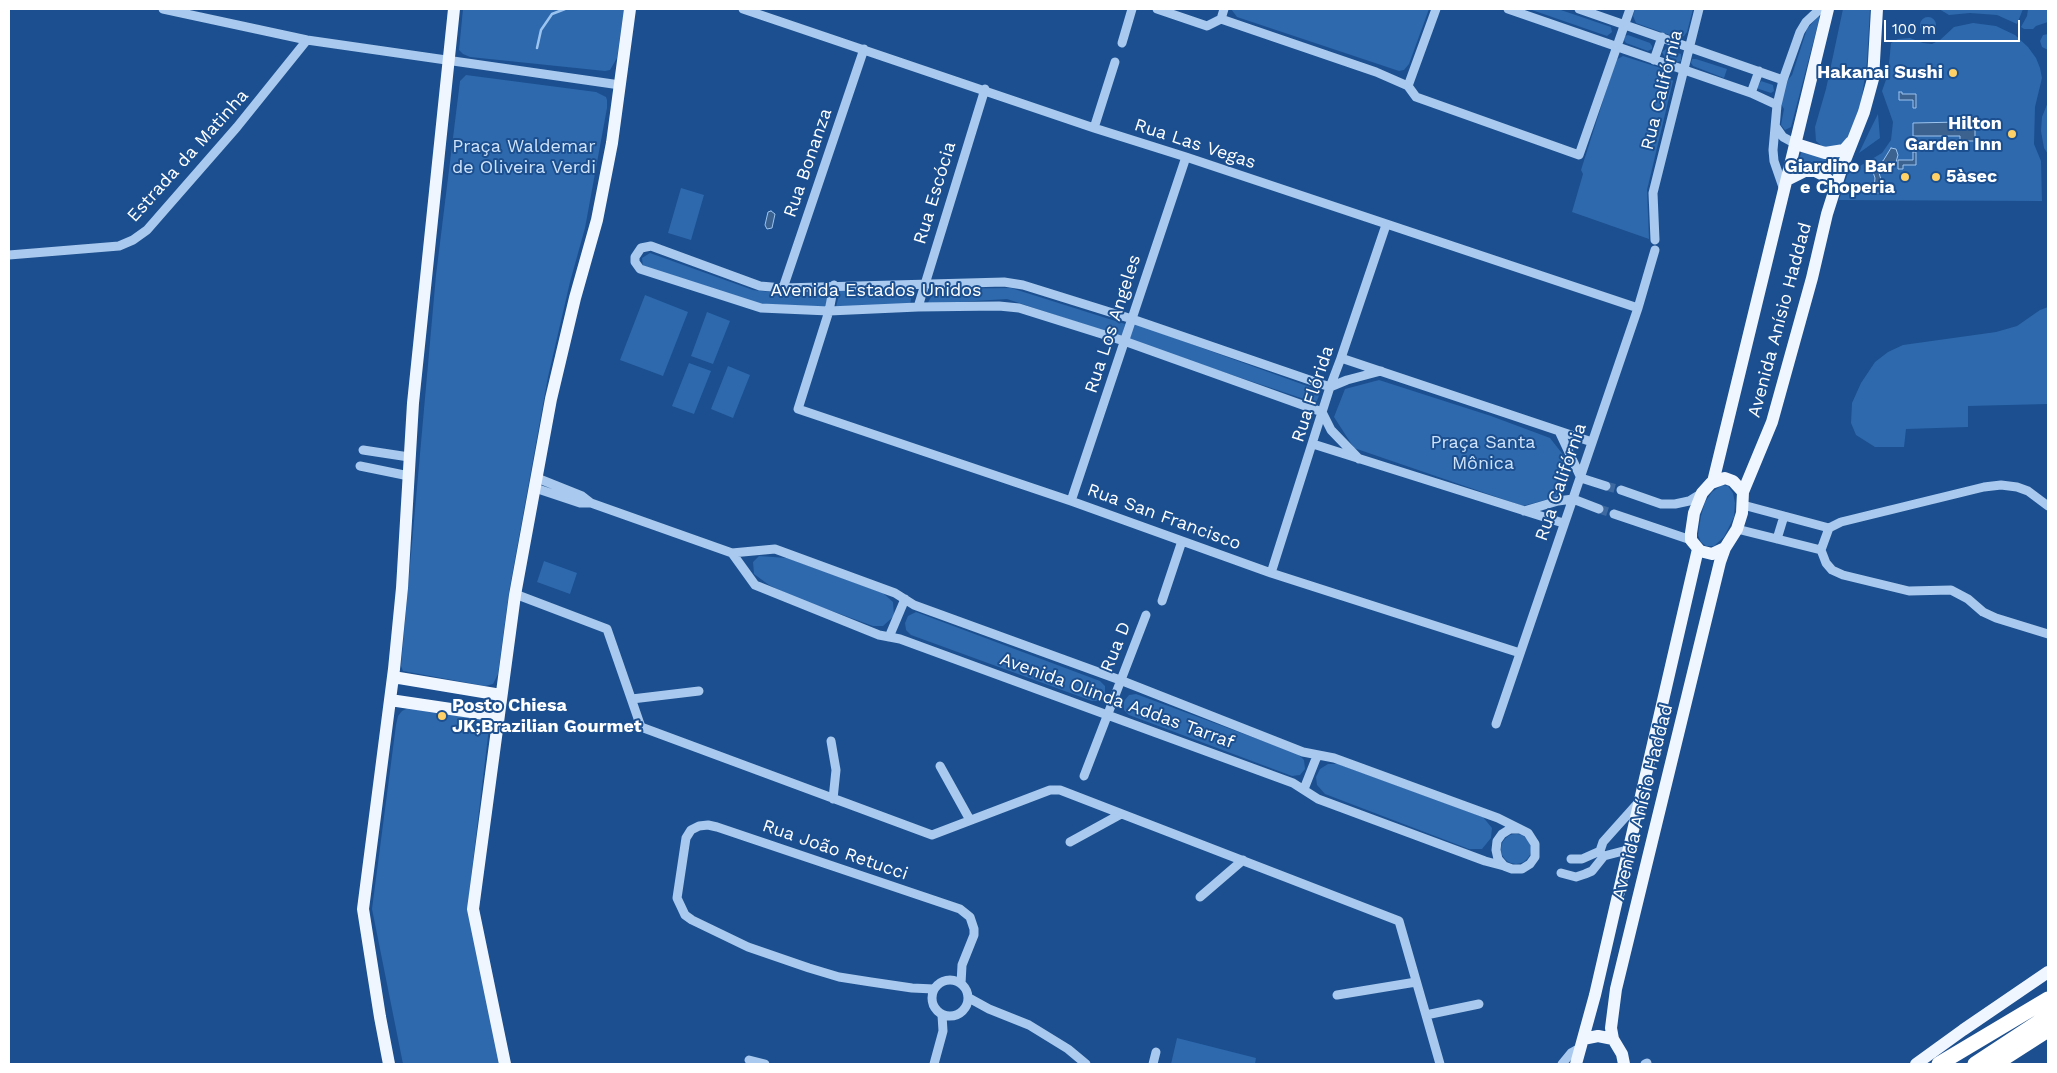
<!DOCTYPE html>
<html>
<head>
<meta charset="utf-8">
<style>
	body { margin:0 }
	#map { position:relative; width:2057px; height:1073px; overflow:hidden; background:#1b4f8f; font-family:"Work Sans",sans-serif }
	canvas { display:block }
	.frame { position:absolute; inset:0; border:10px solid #fff; pointer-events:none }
	.scale { position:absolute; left:1884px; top:20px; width:136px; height:22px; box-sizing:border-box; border:2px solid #fff; border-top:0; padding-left:6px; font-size:15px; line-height:18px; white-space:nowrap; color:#fff; -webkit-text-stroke:4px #1b4f8f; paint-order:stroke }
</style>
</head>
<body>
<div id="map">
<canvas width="2057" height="1073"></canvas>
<div class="frame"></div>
<div class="scale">100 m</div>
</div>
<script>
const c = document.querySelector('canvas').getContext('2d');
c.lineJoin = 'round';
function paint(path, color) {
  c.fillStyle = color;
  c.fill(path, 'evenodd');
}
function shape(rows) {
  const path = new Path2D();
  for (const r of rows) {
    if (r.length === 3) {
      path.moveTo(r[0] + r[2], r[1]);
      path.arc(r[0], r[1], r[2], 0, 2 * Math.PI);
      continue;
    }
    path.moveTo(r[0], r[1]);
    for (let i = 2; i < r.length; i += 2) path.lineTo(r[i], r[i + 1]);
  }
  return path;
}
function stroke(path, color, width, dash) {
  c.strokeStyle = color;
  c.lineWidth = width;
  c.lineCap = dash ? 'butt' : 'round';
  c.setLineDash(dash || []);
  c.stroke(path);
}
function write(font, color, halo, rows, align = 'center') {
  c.font = font + ' "Work Sans",sans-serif';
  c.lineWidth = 4;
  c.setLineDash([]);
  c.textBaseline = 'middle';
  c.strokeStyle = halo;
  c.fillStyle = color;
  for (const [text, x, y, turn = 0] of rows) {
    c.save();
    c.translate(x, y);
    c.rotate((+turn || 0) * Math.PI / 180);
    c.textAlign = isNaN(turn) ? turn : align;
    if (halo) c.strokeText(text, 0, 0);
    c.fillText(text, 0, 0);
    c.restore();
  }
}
paint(shape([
	[463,9,624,9,617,58,610,70,605,71,470,57,463,54,459,50],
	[1231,9,1429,9,1409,64,1404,70,1399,71,1237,17],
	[1529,9,1558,9,1611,27,1612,32,1607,36],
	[1635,9,1693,9,1687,32,1684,36,1678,38,1636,23,1633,16],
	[1843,9,1870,9,1867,62,1861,103,1848,137,1838,147,1824,148,1816,141,1815,127,1826,89],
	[1939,9,2023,9,2017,24,1997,15,1970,13,1949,15],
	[2028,9,2048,9,2048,22,2036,26,2033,29,2024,29,2021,27,2027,16],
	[1819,15,1819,20,1791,127,1785,130,1781,125,1784,109,1780,102,1786,82,1792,75,1807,29],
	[1928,25,8],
	[1973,23,1996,26,2015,35,2028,47,2036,58,2040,68,2042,78,2035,107,2034,144,2041,161,2042,201,1839,200,1848,173,1882,153,1891,140,1893,122,1882,91,1888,74,1891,43,1898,39,1910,38,1923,43,1932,44,1940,40,1954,27],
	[2048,34,2048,50,2042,47,2040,41,2043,35],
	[1628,35,1650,43,1652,46,1652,49,1648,51,1626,43,1624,40,1625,36],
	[1666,49,1681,54,1681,61,1678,62,1665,58,1662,52],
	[1623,56,1664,69,1673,81,1647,190,1649,239,1572,212,1583,174,1581,170,1616,60],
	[1692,59,1696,59,1727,69,1724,78,1693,66,1691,63],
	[466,75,596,92,606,97,607,100,607,108,585,228,570,282,548,377,509,592,498,674,493,684,485,686,403,671,401,666,436,275,460,81],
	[1761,81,1773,85,1774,91,1771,93,1759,89,1757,88],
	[2048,102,2048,154,2044,148,2041,131,2042,117],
	[1878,114,1880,138,1859,153,1869,132],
	[1802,150,1840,156,1833,177,1795,171],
	[681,188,704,195,691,240,668,233],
	[650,253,753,290,787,294,827,289,827,307,761,304,643,267,642,258],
	[841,287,913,288,910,305,836,307],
	[1011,288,1125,324,1122,337,1007,299,927,304,936,289],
	[645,295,688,312,663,376,620,360],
	[2048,307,2048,404,1968,406,1968,427,1906,429,1904,447,1875,447,1856,435,1851,423,1852,403,1861,383,1875,362,1888,352,1903,345,1996,332,2017,326,2040,310],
	[707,312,730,321,713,364,691,356],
	[1133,323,1321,391,1316,403,1128,340],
	[689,363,711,371,694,414,672,406],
	[728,366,750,375,733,418,711,409],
	[1379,380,1491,416,1550,438,1568,461,1556,497,1523,506,1354,448,1334,417,1345,389],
	[1722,485,1728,486,1733,493,1735,503,1734,517,1724,537,1714,546,1706,546,1701,542,1698,535,1701,516,1705,502,1712,492],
	[759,556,787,558,883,593,893,602,894,616,883,626,873,626,791,596,769,585,754,574,753,562],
	[544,561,577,573,570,594,537,582],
	[916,612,1100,681,1105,686,1105,694,1099,701,1092,701,911,635,906,630,905,623,908,616],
	[1136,694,1298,754,1304,760,1305,769,1300,775,1292,776,1129,715,1124,710,1124,701,1129,695],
	[408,708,480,719,485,721,489,728,468,903,500,1064,403,1064,372,909,396,725,398,716,402,711],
	[1328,764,1338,764,1483,817,1492,828,1491,838,1482,849,1469,849,1325,794,1317,785,1316,777,1320,769],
	[1516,849,15],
	[1177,1038,1256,1058,1255,1064,1171,1064]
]), '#2e69ad');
const water = shape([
	[1899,92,1902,92,1902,94,1916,94,1916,108,1913,108,1913,100,1899,100,1899,92],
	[1960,117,1975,117,1975,141,1960,141,1960,136,1913,136,1913,123,1960,122,1960,117],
	[1891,148,1896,149,1898,155,1896,162,1893,165,1882,167,1879,173,1883,186,1882,193,1877,193,1874,189,1875,178,1872,169,1877,163,1883,161,1891,148],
	[1913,152,1916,152,1916,165,1903,165,1903,169,1898,169,1898,160,1913,160,1913,152],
	[771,211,775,214,772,228,767,229,765,225,768,212,771,211]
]);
paint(water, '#3c6290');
stroke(water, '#9cc4f0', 1);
stroke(shape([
	[537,48,541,30,552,14,565,9]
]), '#9cc4f0', 2.5);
stroke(shape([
	[1606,486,1621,490],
	[1599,509,1614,514]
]), '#3d69a0', 9, [9, 4.5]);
stroke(shape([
	[163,9,307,40,620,85],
	[743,9,1094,128,1186,157,1638,308],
	[1157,9,1207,26,1221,19,1376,72,1408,86,1416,97,1579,155,1630,9],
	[1508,9,1751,93,1777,105],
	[1579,9,1783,80],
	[1221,19,1224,9],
	[1122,43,1132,9],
	[1654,60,1662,37],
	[1408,86,1436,9],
	[1751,93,1759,71],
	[1776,127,1783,137,1796,144],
	[1094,128,1115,62],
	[1784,190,1774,161,1773,150,1777,105,1783,80,1800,32,1806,22,1820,9],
	[1655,240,1653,193,1699,9],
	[9,255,119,246,133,240,147,230,237,127,307,40],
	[834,285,829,311,798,409,1071,501,1271,573,1520,653],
	[783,288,864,49],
	[918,307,985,89],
	[1341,358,1592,442],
	[1559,431,1581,478,1606,486],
	[1313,444,1563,523],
	[363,450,409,457],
	[1359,459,1331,430,1322,412,1124,341,1019,308,999,306,918,307,829,311,761,308,640,269,635,262,635,257,641,248,651,246,760,286,783,288,1004,282,1023,285,1132,319,1330,387,1347,380,1381,371],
	[360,466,409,476],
	[537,478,582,496,591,503,732,553,775,549,895,593,914,605,1120,680,1303,752,1334,758,1498,818,1528,833,1535,844,1535,857,1530,864,1522,869,1512,869,1504,866,1498,859,1496,850,1497,841,1502,834,1510,829,1520,829],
	[535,488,580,503,591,503],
	[1621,490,1661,504,1675,504,1689,501,1702,493],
	[1071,501,1186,157],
	[1743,505,1829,528,1841,522,1984,487,2001,485,2017,487,2028,491,2048,506],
	[1524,511,1558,501,1573,499,1599,509],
	[1614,514,1691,540],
	[1829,528,1821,550,1826,563,1832,570,1843,575,1909,591,1951,590,1968,599,1983,612,1996,618,2048,634],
	[1737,529,1821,550],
	[1777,539,1784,516],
	[732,553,755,585,879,635,900,639,1293,783,1318,799,1485,861,1504,866],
	[1271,573,1330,387,1341,358,1386,225],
	[515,594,607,629,641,727,932,835,1050,790,1060,790,1399,921,1440,1064],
	[1162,601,1182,541],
	[889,637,905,599],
	[632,699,699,691],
	[1496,724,1638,308,1655,250],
	[831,741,836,770,833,799],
	[940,766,970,820],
	[1084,776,1146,615],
	[1304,789,1317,756],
	[1070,842,1121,814],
	[1571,859,1582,859,1600,851,1603,842,1637,804],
	[1561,873,1576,877,1585,874,1592,871,1604,856,1627,850],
	[1200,897,1243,860],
	[950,998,18],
	[934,989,912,988,871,982,839,977,809,968,748,947,692,920,685,915,677,898,686,838,691,830,699,826,708,825,717,827,960,909,970,917,974,929,974,935,962,965,961,984],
	[1337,995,1416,982],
	[969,998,989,1009,1029,1025,1068,1049,1086,1064],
	[1426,1015,1479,1004],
	[749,1060,765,1064],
	[934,1064,943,1031,942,1015],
	[1153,1064,1156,1052],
	[1562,1064,1571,1053,1580,1048],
	[1645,1064,1647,1063]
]), '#a9c9ee', 9);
stroke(shape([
	[1796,144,1825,153,1844,150,1851,142],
	[1787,180,1805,171,1815,171,1823,175,1830,182,1834,191],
	[1713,482,1828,9],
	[1743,492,1772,422,1812,278,1827,214,1840,173,1864,112,1873,79,1877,9],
	[393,677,501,695],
	[390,700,498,716],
	[1583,1039,1598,1036,1613,1039],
	[389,1064,380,1017,363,909,394,669,402,588,413,403,454,9],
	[505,1064,473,909,515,595,551,399,575,298,597,220,612,143,630,9],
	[1576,1064,1595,995,1698,549],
	[1624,1064,1622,1054,1613,1039,1611,1028,1616,989,1720,562,1725,548,1737,529,1742,513,1743,492,1733,481,1725,478,1711,483,1702,493,1694,513,1691,533,1691,540,1700,551,1712,554,1725,548],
	[1916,1064,1963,1030,2048,972]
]), '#f0f6ff', 12);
stroke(shape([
	[1939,1064,2048,999],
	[1975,1064,2048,1016],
	[1995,1064,2048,1030]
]), '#fff', 15);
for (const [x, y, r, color] of [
	[1953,73,5,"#ffd166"],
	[2012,134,5,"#ffd166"],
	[1905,177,5,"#ffd166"],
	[1936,177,5,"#ffd166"],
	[442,716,5,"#ffd166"]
]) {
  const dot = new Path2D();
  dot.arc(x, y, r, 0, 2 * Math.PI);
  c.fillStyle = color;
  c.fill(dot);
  stroke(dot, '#1b4f8f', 2);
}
write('bold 18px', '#fff', '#1b4f8f', [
	["Hakanai Sushi",1943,73],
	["Hilton",2002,124],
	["Garden Inn",2002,145],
	["Giardino Bar",1895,167],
	["e Choperia",1895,188],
	["5àsec",1946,177,"left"],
	["Posto Chiesa",452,706,"left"],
	["JK;Brazilian Gourmet",452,727,"left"]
], 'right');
write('18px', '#fff', '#1b4f8f', [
	["Rua Califórnia",1662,90,-76],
	["Rua Las Vegas",1195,144,18],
	["Estrada da Matinha",188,156,-48],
	["Rua Bonanza",808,163,-71],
	["Rua Escócia",935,193,-73],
	["Avenida Estados Unidos",876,291],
	["Avenida Anísio Haddad",1780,320,-75],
	["Rua Los Angeles",1113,324,-72],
	["Rua Flórida",1313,394,-72],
	["Rua Califórnia",1561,482,-71],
	["Rua San Francisco",1164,517,20],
	["Rua D",1116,647,-68],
	["Avenida Olinda Addas Tarraf",1117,701,20],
	["Avenida Anísio Haddad",1643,802,-76],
	["Rua João Retucci",835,850,19]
]);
write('18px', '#cfe3fa', '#1b4f8f', [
	["Praça Waldemar",524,147],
	["de Oliveira Verdi",524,168],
	["Praça Santa",1483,443],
	["Mônica",1483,464]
]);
</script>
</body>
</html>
